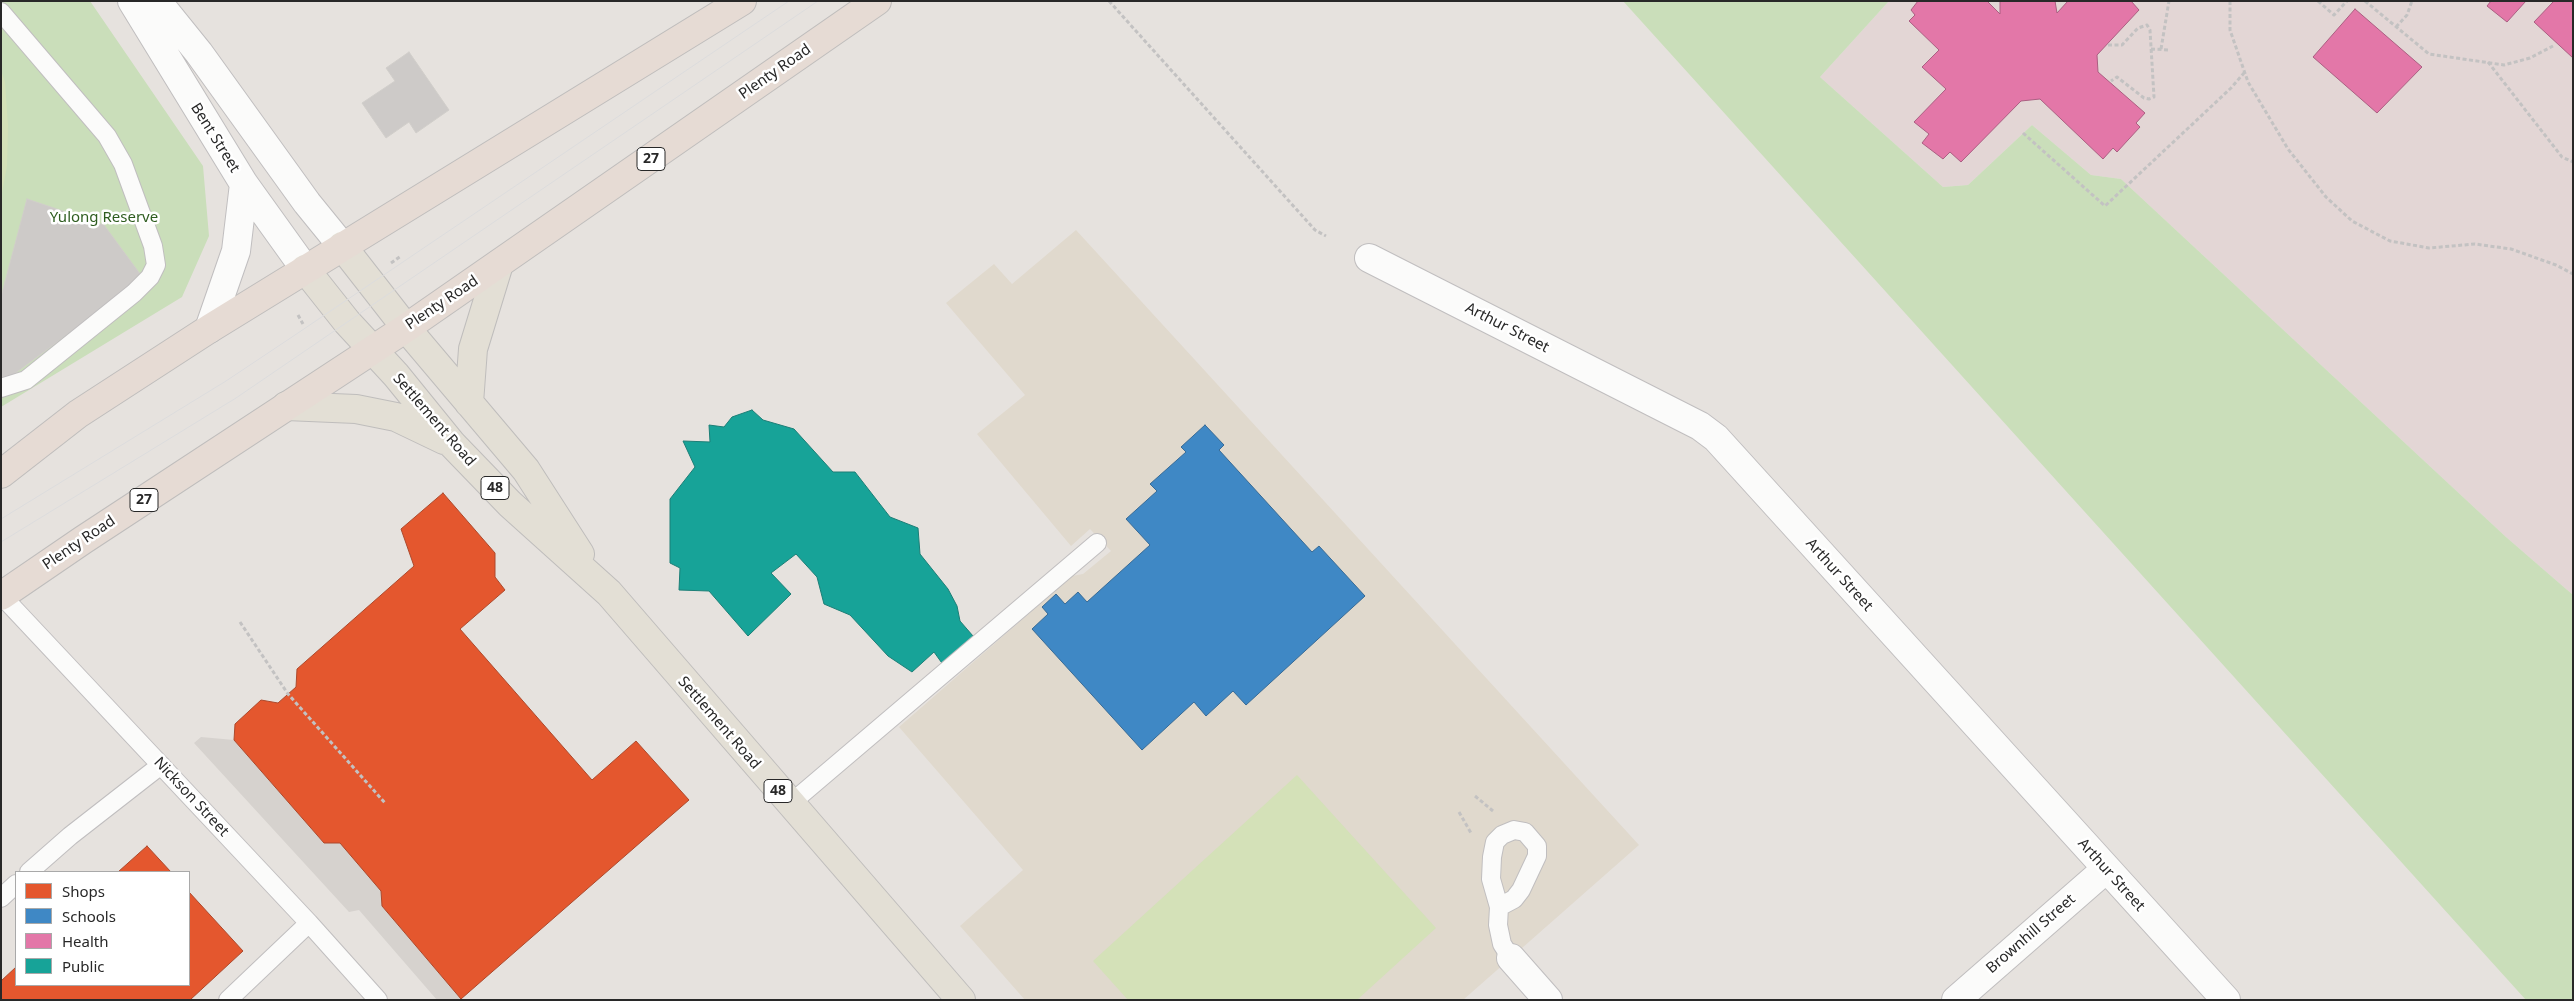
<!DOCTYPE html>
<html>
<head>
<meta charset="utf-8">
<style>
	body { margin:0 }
	#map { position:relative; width:2574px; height:1001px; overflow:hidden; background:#e6e2de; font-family:"Noto Sans",sans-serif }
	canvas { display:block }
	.frame { position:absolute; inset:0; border:2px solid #282828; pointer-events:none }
	.legend { position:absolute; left:15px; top:871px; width:175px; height:115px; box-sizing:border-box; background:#fff; border:1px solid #a9a9a9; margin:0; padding:6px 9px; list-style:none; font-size:15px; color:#282828 }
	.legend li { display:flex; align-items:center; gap:10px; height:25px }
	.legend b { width:25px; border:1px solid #a9a9a9 }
</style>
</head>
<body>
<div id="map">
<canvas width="2574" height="1001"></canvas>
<div class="frame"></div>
<ul class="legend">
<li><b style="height:14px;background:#e4572e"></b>Shops</li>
<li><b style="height:14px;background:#3f88c5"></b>Schools</li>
<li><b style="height:14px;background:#e377a8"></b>Health</li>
<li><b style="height:14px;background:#17a398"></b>Public</li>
</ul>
</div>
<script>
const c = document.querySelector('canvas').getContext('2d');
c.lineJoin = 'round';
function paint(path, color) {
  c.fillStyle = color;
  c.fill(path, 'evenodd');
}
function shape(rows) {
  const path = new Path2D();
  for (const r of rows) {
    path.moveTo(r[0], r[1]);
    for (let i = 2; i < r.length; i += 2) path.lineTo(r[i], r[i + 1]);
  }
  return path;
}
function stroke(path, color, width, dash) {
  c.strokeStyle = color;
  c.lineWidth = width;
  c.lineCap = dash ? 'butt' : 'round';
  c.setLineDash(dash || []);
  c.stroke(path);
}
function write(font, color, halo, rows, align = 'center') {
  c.font = font + ' "Noto Sans",sans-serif';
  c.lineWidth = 5;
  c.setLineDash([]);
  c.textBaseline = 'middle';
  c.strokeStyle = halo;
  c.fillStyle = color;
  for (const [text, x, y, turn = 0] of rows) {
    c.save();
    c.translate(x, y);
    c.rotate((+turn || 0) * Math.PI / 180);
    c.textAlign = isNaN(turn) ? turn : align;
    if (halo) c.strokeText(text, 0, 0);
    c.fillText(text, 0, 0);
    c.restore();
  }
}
paint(shape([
	[1076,230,1639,845,1463,1000,1025,1000,960,926,1023,870,899,727,1072,576,1083,574,1111,551,1090,529,1071,546,977,434,1025,395,946,303,994,264,1012,284]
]), '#e0d9cd');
paint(shape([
	[1889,1,2573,1,2573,595,2506,537,2121,179,2091,175,2032,125,1968,185,1943,187,1820,77]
]), '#e3d6d5');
paint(shape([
	[1,1,90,1,203,166,209,236,182,297,1,407],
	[1623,1,1889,1,1820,77,1943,187,1968,185,2032,125,2091,175,2121,179,2506,537,2573,595,2573,1000,2526,1000]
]), '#cadeba');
paint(shape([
	[1,70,5,82,8,126,7,166,1,198],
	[1297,775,1436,928,1357,1000,1128,1000,1093,961]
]), '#d4e1b8');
paint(shape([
	[201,737,234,740,324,843,340,843,390,798,382,906,461,999,437,1000,359,910,349,912,194,743]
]), '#d6d2ce');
const shops = shape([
	[443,493,495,553,495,577,505,590,460,629,592,780,636,741,689,800,461,999,382,906,381,891,340,843,324,843,234,740,235,724,261,700,278,703,296,687,297,669,414,566,401,529,443,493],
	[147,846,171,872,118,872,147,846],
	[189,892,243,951,190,1000,1,1000,1,981,16,967,16,985,189,985,189,892]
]);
paint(shops, '#e4572e');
stroke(shops, '#ac492c', 1);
const schools = shape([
	[1205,425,1224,445,1219,450,1312,552,1319,546,1365,596,1246,705,1233,691,1206,716,1194,702,1142,750,1032,629,1048,614,1042,607,1056,594,1065,604,1078,592,1087,602,1150,545,1126,519,1157,491,1150,484,1186,452,1181,447,1205,425]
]);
paint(schools, '#3f88c5');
stroke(schools, '#386b96', 1);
const health = shape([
	[1918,1,1987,1,2000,14,2000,1,2055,1,2057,13,2068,1,2131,1,2139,10,2097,55,2098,72,2145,113,2136,123,2140,127,2117,152,2113,148,2103,159,2040,99,2021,101,1961,162,1950,152,1943,159,1922,143,1929,134,1914,122,1946,89,1922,67,1939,50,1909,21,1915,15,1911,10,1918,1],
	[2491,1,2526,1,2507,22,2487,6,2491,1],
	[2554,1,2573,1,2573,58,2534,22,2554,1],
	[2355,9,2422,67,2377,113,2313,57,2355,9]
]);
paint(health, '#e377a8');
stroke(health, '#ab5f82', 1);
const public = shape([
	[752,410,763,420,794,429,833,472,855,472,890,517,918,528,920,554,948,589,957,606,960,621,973,636,944,666,934,652,912,672,888,656,850,615,824,604,817,577,796,554,771,573,791,594,748,636,709,591,679,590,680,568,670,563,670,499,695,467,683,441,710,442,709,425,724,427,732,417,752,410]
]);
paint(public, '#17a398');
stroke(public, '#1c7e76', 1);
const building = shape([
	[409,52,449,110,416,133,409,122,386,138,362,103,395,81,386,68,409,52],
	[27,199,104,225,143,278,6,380,1,376,1,297,27,199]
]);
paint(building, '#cdcac8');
stroke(building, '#d1ceca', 1);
const lane = shape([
	[1,12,107,136,123,164,153,246,156,265,150,277,134,293,26,380,1,388],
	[2,596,309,923,378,1000],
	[790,804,1097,543],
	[29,872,70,836,161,765],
	[1,898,16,884],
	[1499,907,1514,899,1521,890,1537,856,1537,846,1525,832,1514,830,1502,835,1495,842,1492,857,1491,879,1499,907,1498,925,1502,944,1511,958],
	[228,1000,309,923]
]);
const street = shape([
	[1369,258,1700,426,1716,438,2226,1000],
	[1511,958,1548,1000],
	[1956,1000,2106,869]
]);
const secondary = shape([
	[132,1,244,184,305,269],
	[157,1,199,53,307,203,342,246],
	[209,329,236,251,244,184]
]);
const primary = shape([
	[342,246,406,328,526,470,580,554],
	[305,269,347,322,396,375,452,444,510,504,609,593,961,1000],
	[469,403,473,349,499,264],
	[286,406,356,409,396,417,444,440]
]);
const highway = shape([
	[1,474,78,414,209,329,742,1],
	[1,596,83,540,406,328,877,1]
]);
stroke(lane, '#c0bebf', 20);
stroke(street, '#c0bebf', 30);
stroke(secondary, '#c0bebf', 30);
stroke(primary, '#bfbdbc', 30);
stroke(highway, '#bfbdbc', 30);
stroke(shape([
	[1109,1,1315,230,1326,236],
	[2230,1,2230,30,2248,82,2288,149,2326,197,2352,221,2390,241,2429,248,2475,244,2511,249,2556,265,2573,274],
	[2318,1,2334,15,2347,1],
	[2365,1,2429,54,2504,65,2530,58,2553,46],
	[2396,27,2407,15,2412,1],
	[2108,45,2122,45,2138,28,2147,25,2150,30,2154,97,2149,99,2144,98,2117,77,2111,81],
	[2151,49,2170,50],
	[2161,49,2169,1],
	[2488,62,2562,157,2573,162],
	[2023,133,2105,206,2231,88,2244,73],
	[391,263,401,256],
	[298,315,303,324],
	[240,622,288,694,385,803],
	[1475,796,1493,811],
	[1459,812,1471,833]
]), '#c3c2c2', 3, [4, 2.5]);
stroke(lane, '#fbfbfa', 18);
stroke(street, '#fbfbfa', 28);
stroke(secondary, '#fbfbfa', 28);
stroke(primary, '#e3dfd5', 28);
stroke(highway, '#e6dbd4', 28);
stroke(shape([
	[1,519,226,381,292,337,789,1],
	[1,542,236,398,818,1]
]), '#dcdcdd', 1);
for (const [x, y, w] of [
	[651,159,28],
	[495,488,28],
	[144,500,28],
	[778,791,28]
]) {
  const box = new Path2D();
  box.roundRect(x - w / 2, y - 11.5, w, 23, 4);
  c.fillStyle = '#fff';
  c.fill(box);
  stroke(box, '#282828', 1);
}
write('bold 14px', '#282828', null, [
	["27",651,159],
	["48",495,488],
	["27",144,500],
	["48",778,791]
]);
write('15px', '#282828', '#fff', [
	["Plenty Road",775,72,-35],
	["Bent Street",215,138,58],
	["Plenty Road",442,303,-34],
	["Arthur Street",1507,328,27],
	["Settlement Road",434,420,49],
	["Plenty Road",79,543,-34],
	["Arthur Street",1839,575,48],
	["Settlement Road",719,723,49],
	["Nickson Street",191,797,47],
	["Arthur Street",2111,875,48],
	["Brownhill Street",2031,934,-41]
]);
write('15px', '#2f5d20', '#fff', [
	["Yulong Reserve",104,218]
]);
</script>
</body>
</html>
